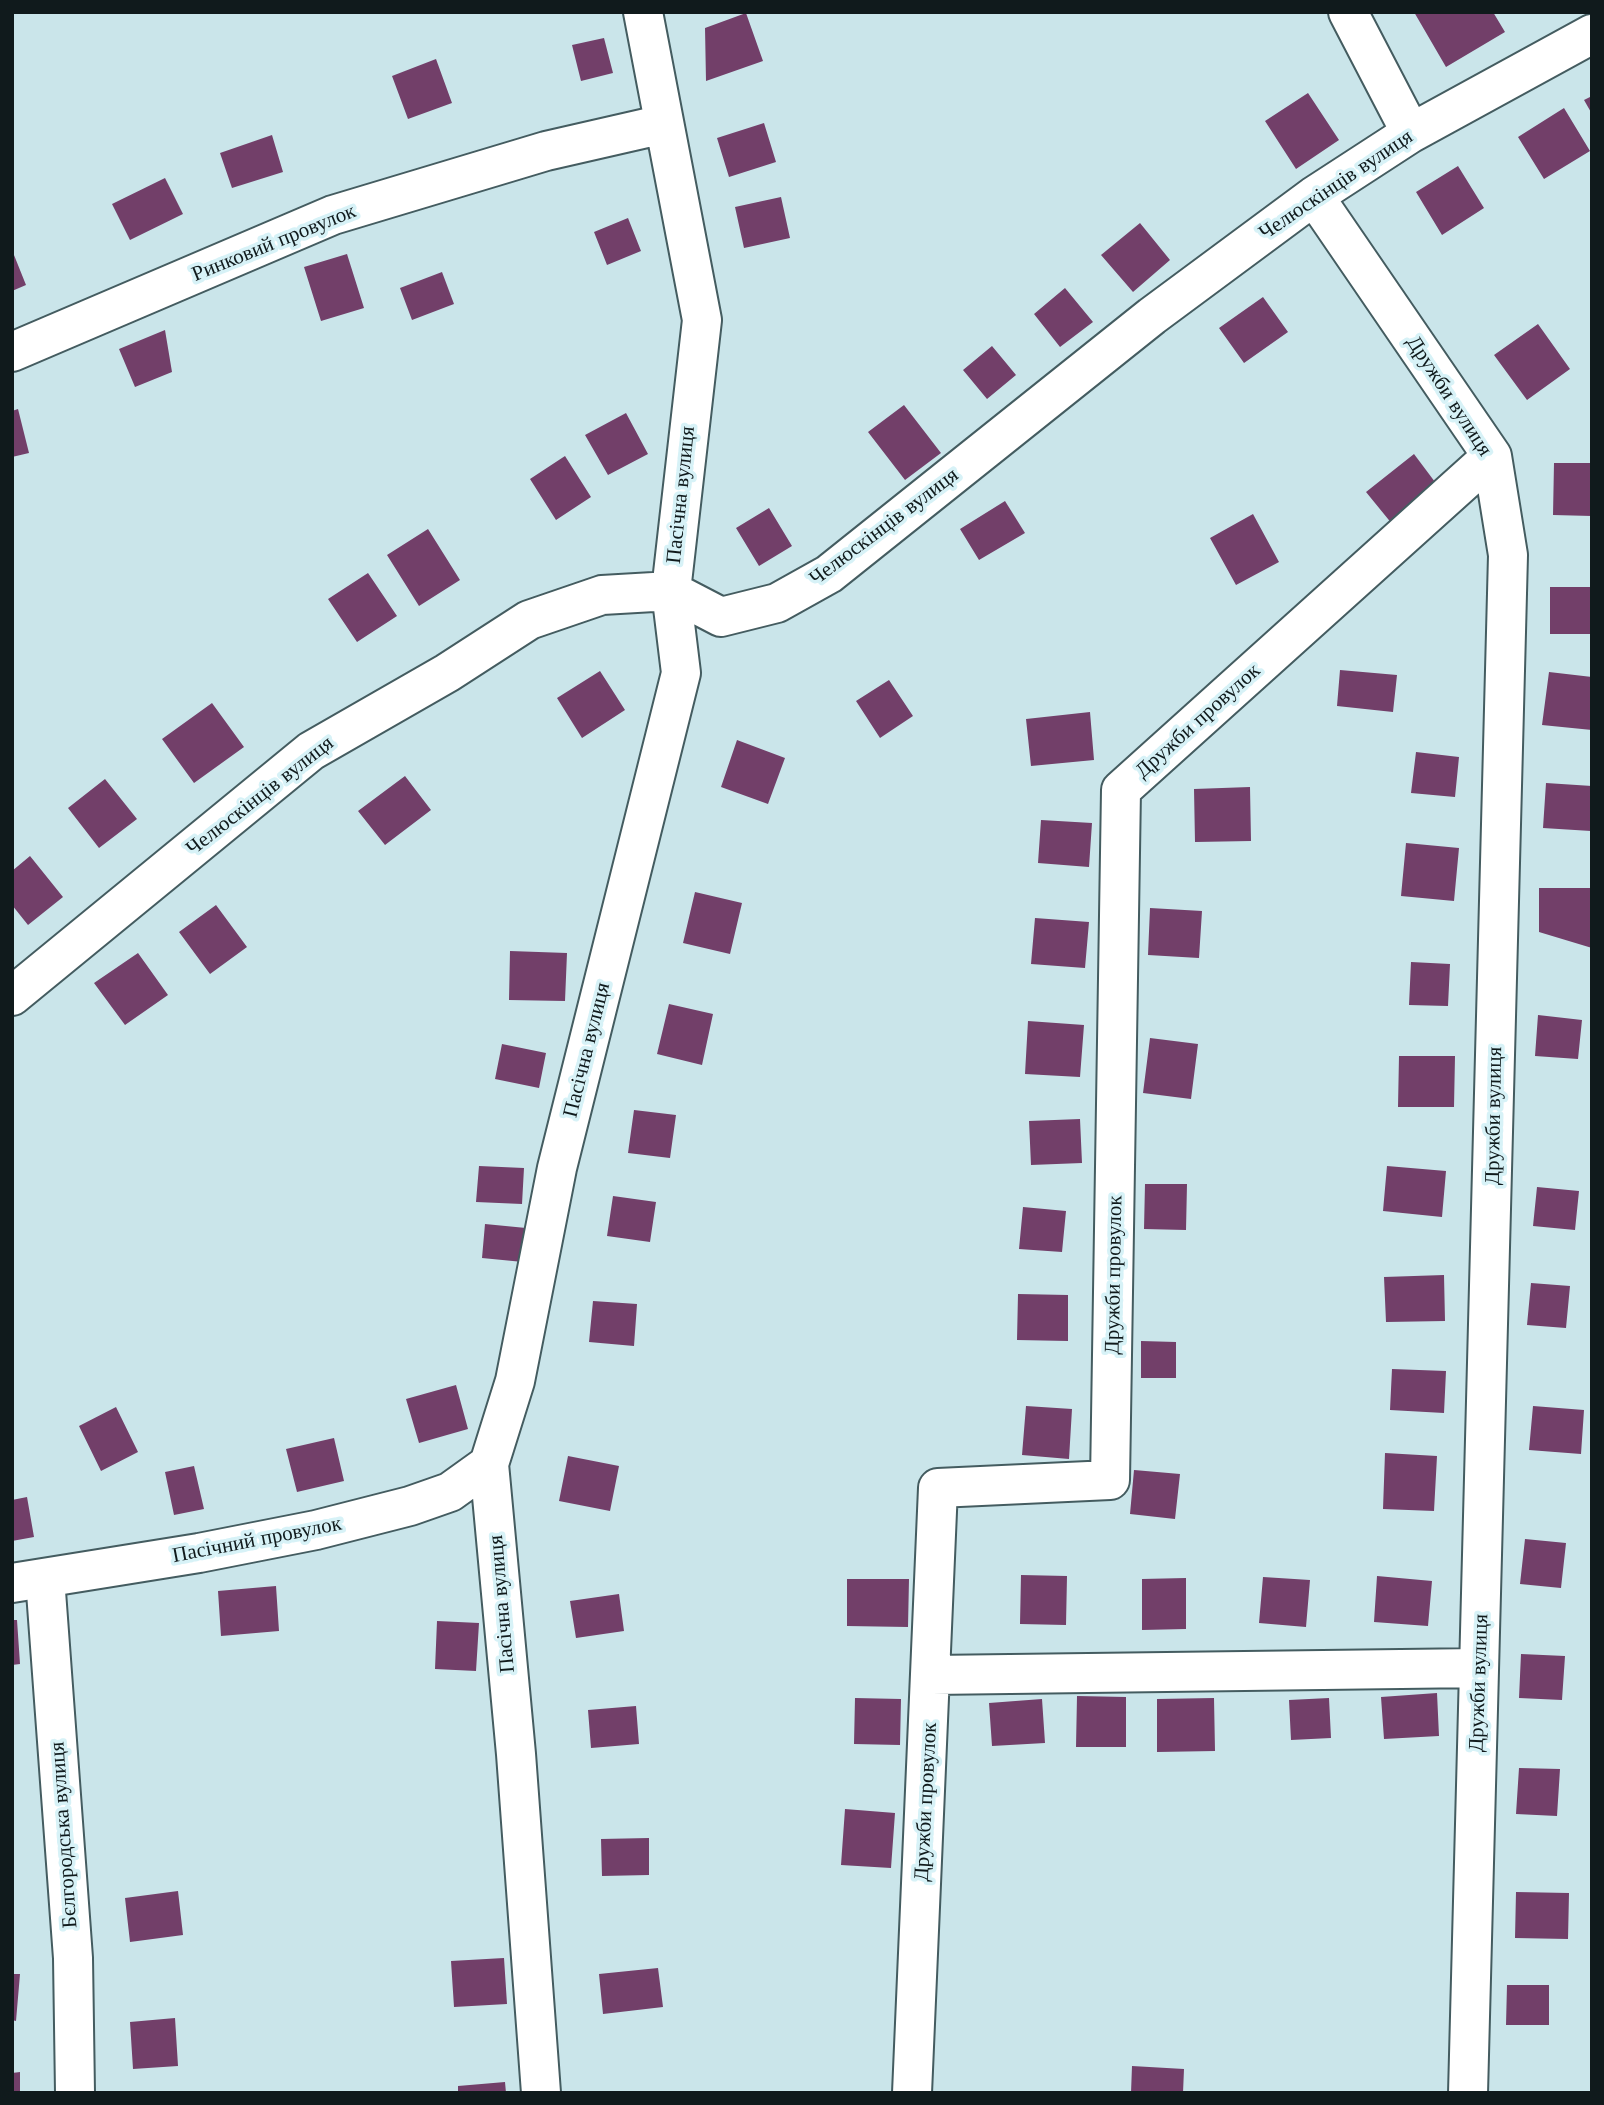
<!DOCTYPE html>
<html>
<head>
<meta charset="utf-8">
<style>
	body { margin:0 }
	#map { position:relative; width:1604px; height:2105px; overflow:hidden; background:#cae5ea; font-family:"Libre Baskerville",serif }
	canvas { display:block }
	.frame { position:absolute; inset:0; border:14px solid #101a1c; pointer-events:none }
</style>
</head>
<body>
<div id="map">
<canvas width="1604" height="2105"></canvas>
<div class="frame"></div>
</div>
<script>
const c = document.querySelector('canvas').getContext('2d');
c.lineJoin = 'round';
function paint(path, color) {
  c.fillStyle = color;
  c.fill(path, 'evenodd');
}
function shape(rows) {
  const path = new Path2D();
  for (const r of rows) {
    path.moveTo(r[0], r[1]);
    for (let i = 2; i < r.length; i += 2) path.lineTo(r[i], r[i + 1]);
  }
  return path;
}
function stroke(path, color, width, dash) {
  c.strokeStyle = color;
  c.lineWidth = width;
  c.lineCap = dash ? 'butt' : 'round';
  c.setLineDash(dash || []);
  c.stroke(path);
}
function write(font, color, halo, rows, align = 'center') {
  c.font = font + ' "Libre Baskerville",serif';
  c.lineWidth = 7;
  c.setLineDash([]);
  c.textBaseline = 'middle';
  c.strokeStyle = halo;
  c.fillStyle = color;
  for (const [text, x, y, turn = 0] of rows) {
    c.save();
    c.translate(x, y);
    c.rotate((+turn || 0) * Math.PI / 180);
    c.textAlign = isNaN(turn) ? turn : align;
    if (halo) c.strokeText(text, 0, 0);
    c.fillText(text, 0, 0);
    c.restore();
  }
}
paint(shape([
	[1414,12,1493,12,1505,32,1446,67],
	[746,13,763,61,706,81,705,28],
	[604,38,613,73,581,81,572,45],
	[436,59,452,103,408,119,392,76],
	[1308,93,1339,140,1296,169,1265,121],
	[1592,96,1592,114,1584,100],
	[1564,108,1590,151,1544,179,1518,137],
	[764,123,776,162,729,177,717,138],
	[272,135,283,172,232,188,220,153],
	[1458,166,1484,208,1442,235,1416,192],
	[165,178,183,214,130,240,112,204],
	[781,197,790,238,744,248,735,207],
	[628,218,641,251,607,265,594,232],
	[1140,223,1170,260,1133,292,1101,255],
	[12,250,26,285,12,291],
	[347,254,364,308,321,321,304,267],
	[442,272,454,304,412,320,400,288],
	[1065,288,1093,322,1060,347,1034,314],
	[1263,297,1288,332,1244,363,1219,328],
	[1538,324,1570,369,1527,400,1494,355],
	[165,330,172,372,135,387,119,349],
	[992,346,1016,375,987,399,963,370],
	[904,405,941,453,905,480,868,432],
	[18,409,29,453,12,457,12,411],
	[626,413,648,454,608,475,585,435],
	[1414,454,1444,494,1397,530,1366,492],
	[565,456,591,497,556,520,530,479],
	[1554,463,1592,463,1592,516,1553,515],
	[1005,501,1025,533,979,560,960,529],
	[769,508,792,546,759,566,736,528],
	[1253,514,1279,562,1236,585,1210,538],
	[428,529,460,580,419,606,387,555],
	[368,573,397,616,357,642,328,599],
	[1550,587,1592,587,1592,634,1550,634],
	[1340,670,1397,675,1393,712,1337,706],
	[600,671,625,710,582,738,557,698],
	[1549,672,1592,677,1592,730,1542,725],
	[889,680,913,716,880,738,856,701],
	[212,703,244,747,194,783,162,739],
	[1090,712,1094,760,1031,766,1026,719],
	[737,740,785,758,768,804,721,787],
	[1416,752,1459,757,1455,797,1411,793],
	[405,776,431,810,385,845,358,811],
	[105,779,137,819,99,848,68,808],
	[1546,783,1592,786,1591,831,1543,828],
	[1250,787,1251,841,1195,842,1194,789],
	[1041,820,1092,823,1089,867,1038,863],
	[1406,843,1459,848,1454,901,1401,896],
	[30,856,63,897,28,925,12,905,12,871],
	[1539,888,1592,888,1592,948,1539,932],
	[695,892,742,903,730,954,683,943],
	[216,905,247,947,210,974,179,932],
	[1150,908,1202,911,1199,958,1148,955],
	[1035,918,1089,922,1085,968,1031,964],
	[510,951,567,953,565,1001,509,1000],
	[138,953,168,995,125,1025,94,983],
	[1411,962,1450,964,1448,1006,1409,1005],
	[669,1004,713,1014,702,1065,657,1054],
	[1538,1015,1582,1020,1578,1059,1535,1056],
	[1028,1021,1084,1025,1080,1077,1025,1074],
	[1150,1038,1198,1044,1191,1099,1143,1093],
	[502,1044,546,1053,539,1088,495,1079],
	[1399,1056,1455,1056,1454,1107,1398,1107],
	[634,1110,676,1115,670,1158,628,1153],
	[1080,1119,1082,1163,1031,1165,1029,1121],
	[479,1166,524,1168,522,1204,476,1202],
	[1387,1166,1446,1171,1442,1217,1383,1211],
	[1145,1184,1187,1184,1186,1230,1144,1229],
	[1537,1187,1579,1191,1575,1230,1533,1226],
	[613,1196,656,1202,650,1242,607,1236],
	[1023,1207,1066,1211,1062,1252,1019,1249],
	[485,1224,526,1228,523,1262,482,1258],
	[1444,1275,1445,1321,1386,1322,1384,1277],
	[1531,1283,1570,1286,1566,1328,1527,1325],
	[1018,1294,1068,1295,1068,1341,1017,1340],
	[593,1301,637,1304,634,1346,589,1342],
	[1141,1341,1176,1342,1176,1378,1141,1378],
	[1392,1369,1446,1371,1444,1413,1390,1410],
	[456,1385,468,1429,419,1443,406,1399],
	[1026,1406,1072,1409,1069,1459,1022,1455],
	[1533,1406,1584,1410,1581,1454,1529,1450],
	[116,1407,138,1452,101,1471,79,1426],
	[334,1438,344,1481,297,1492,286,1449],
	[1385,1453,1437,1456,1434,1511,1383,1509],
	[568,1456,619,1466,610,1511,559,1501],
	[194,1466,204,1509,174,1515,165,1472],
	[1134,1470,1180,1474,1175,1519,1130,1514],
	[27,1497,34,1537,12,1541,12,1500],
	[1525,1539,1566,1543,1561,1588,1520,1584],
	[1021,1575,1067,1576,1066,1625,1020,1624],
	[1377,1576,1432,1581,1428,1626,1374,1622],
	[1263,1577,1310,1580,1306,1627,1259,1623],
	[1186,1578,1186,1629,1142,1630,1142,1579],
	[847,1579,909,1579,908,1627,847,1626],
	[276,1586,279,1631,221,1636,218,1591],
	[619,1594,624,1631,576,1638,570,1601],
	[12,1620,17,1620,20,1664,12,1665],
	[437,1621,479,1623,476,1671,435,1669],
	[1521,1654,1565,1656,1562,1700,1519,1698],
	[1437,1693,1439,1736,1384,1739,1381,1697],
	[1077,1696,1126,1697,1126,1747,1076,1747],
	[855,1698,901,1699,900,1745,854,1744],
	[1214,1698,1215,1751,1157,1752,1157,1699],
	[1329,1698,1331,1738,1291,1740,1289,1700],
	[1042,1699,1045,1743,992,1746,989,1703],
	[636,1706,639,1744,591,1748,588,1710],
	[1519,1768,1560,1769,1557,1816,1516,1814],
	[845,1809,895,1813,891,1868,841,1865],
	[649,1838,649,1875,602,1876,601,1839],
	[178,1891,183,1935,130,1942,125,1898],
	[1516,1892,1569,1893,1568,1939,1515,1938],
	[504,1958,507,2004,454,2007,451,1961],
	[658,1968,663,2007,603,2014,599,1974],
	[12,1974,20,1974,16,2021,12,2020],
	[1507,1985,1549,1985,1549,2025,1506,2025],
	[175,2018,178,2066,133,2069,130,2022],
	[1132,2066,1184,2069,1183,2093,1131,2093],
	[20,2072,20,2093,12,2093,12,2073],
	[505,2082,506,2093,458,2093,458,2086]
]), '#723f69');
const street = shape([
	[1348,12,1411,133],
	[1314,196,1492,456,1508,555,1468,2093],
	[12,352,333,215,546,151,664,124],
	[12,996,311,751,447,673,529,620,602,595,671,591,721,617,777,603,829,574,1152,316,1314,196,1411,133,1592,34],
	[45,1578,73,1958,75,2093],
	[12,1583,199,1553,316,1530,410,1506,450,1492,489,1464],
	[932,1675,1479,1668],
	[541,2093,516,1754,489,1464,515,1381,557,1168,681,673,671,591,702,320,643,12],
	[912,2093,938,1488,1110,1480,1121,790,1492,456]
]);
stroke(street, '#445c60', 42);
stroke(street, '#fff', 38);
write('21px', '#101a1c', '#d7f2f7', [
	["Челюскінців вулиця",1336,185,-34],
	["Ринковий провулок",274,243,-22],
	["Дружби вулиця",1449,396,57],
	["Пасічна вулиця",681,495,-84],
	["Челюскінців вулиця",884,527,-37],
	["Дружби провулок",1198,721,-42],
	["Челюскінців вулиця",260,796,-38],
	["Пасічна вулиця",587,1050,-76],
	["Дружби вулиця",1494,1116,-89],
	["Дружби провулок",1114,1275,-89],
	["Пасічний провулок",257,1540,-11],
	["Пасічна вулиця",502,1604,-95],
	["Дружби вулиця",1479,1683,-88],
	["Дружби провулок",926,1802,-87],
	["Бєлгородська вулиця",64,1835,-94]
]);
</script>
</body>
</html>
